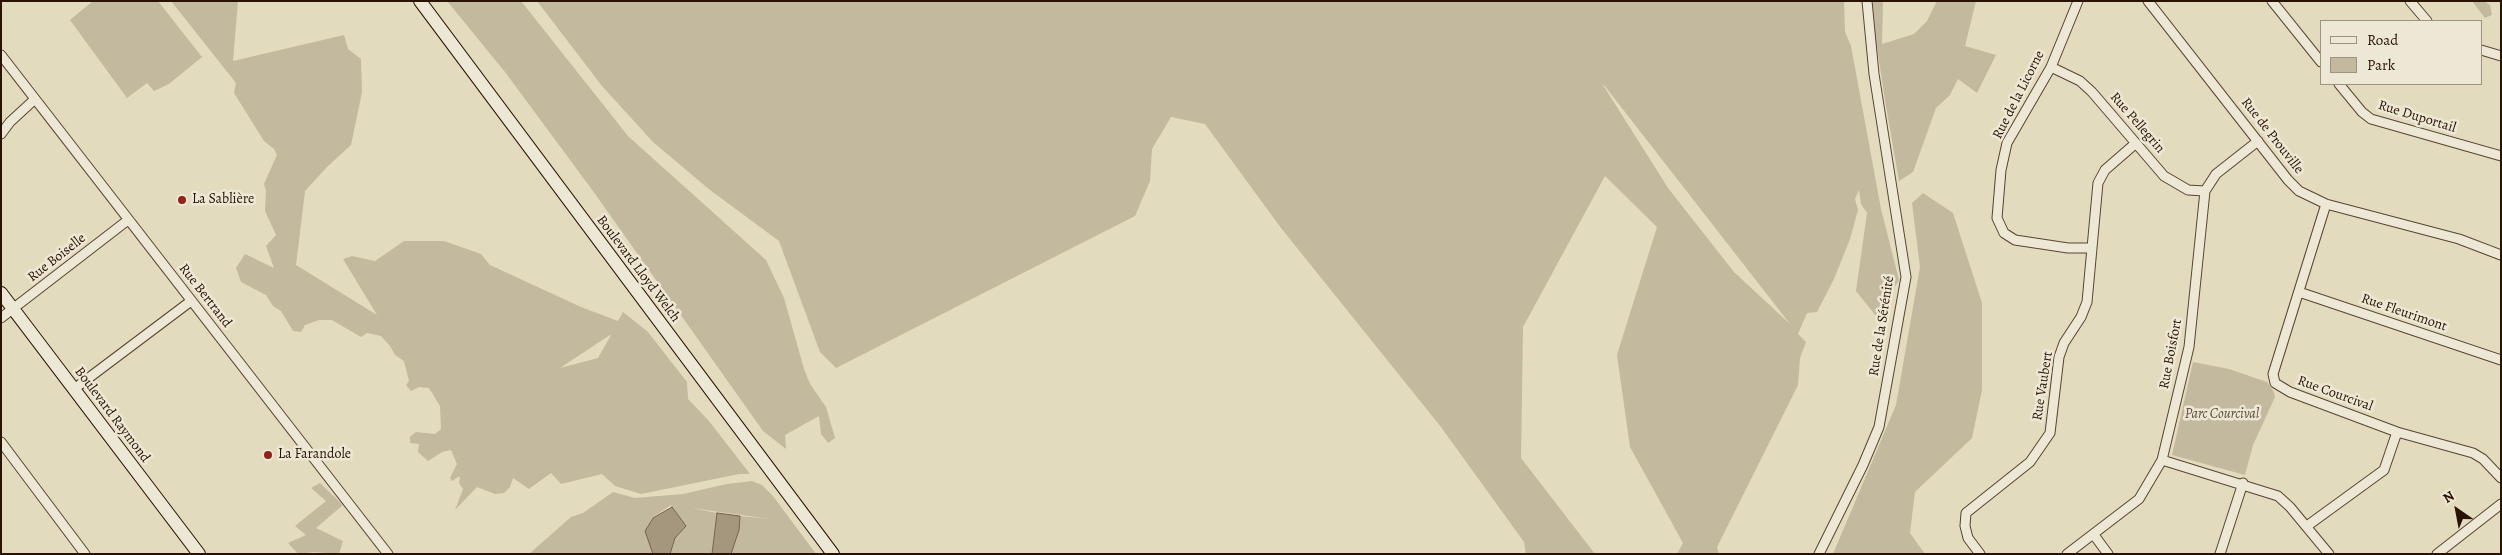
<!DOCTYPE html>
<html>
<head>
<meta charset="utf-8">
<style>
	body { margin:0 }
	#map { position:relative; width:2502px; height:555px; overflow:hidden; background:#e3dbbe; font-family:Alegreya,serif }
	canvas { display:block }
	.frame { position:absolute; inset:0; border:2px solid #291200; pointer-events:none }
	.legend { position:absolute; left:2320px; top:20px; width:162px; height:65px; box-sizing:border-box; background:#ede8d5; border:1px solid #9f9280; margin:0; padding:6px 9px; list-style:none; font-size:15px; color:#291200 }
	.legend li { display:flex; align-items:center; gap:10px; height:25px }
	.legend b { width:25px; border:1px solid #9f9280 }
	.north { position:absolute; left:2432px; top:485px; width:50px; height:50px; -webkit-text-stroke:4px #ede8d5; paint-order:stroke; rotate:327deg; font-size:14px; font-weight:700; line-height:20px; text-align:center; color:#291200 }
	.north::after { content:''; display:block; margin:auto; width:18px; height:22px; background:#291200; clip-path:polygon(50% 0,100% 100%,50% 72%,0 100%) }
</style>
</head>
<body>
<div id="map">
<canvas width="2502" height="555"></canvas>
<div class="frame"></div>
<ul class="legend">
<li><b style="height:6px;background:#ede8d5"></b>Road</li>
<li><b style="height:14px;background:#c3b99e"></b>Park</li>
</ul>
<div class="north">N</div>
</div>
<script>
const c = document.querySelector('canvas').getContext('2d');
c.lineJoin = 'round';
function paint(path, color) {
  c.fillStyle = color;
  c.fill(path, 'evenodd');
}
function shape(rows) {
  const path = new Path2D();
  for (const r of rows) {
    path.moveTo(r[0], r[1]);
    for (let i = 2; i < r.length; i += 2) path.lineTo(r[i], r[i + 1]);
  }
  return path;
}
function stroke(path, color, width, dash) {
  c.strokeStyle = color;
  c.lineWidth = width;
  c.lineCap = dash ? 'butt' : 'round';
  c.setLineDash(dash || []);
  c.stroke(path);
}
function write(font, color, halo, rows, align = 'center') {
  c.font = font + ' Alegreya,serif';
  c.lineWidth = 5;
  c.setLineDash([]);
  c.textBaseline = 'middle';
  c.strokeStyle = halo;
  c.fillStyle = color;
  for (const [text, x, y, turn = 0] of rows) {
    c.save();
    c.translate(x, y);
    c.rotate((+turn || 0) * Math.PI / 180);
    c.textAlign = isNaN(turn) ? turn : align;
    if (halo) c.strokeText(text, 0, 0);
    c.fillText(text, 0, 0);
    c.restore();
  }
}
paint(shape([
	[93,1,158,1,202,57,169,84,154,91,147,83,127,98,70,20],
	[171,1,238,1,233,61,344,35,348,49,361,59,362,92,351,145,327,167,305,191,296,265,377,315,343,259,352,256,375,261,404,241,444,241,481,254,490,265,581,307,618,321,623,312,648,332,687,382,688,399,709,421,750,474,739,474,641,494,615,486,602,474,561,484,551,473,529,489,513,478,510,487,504,493,495,494,477,487,455,510,463,489,459,483,460,476,452,481,450,478,457,464,451,450,442,452,428,461,418,452,419,444,410,443,410,437,416,432,435,434,441,429,440,406,429,388,419,387,411,391,406,385,409,381,404,361,395,355,390,346,381,336,367,333,361,337,332,320,319,320,305,325,301,332,293,331,281,311,273,306,266,295,241,282,236,268,245,254,274,268,266,246,276,235,265,211,266,191,264,184,277,155,274,149,264,141,234,93,236,83],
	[611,335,598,358,560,368,610,335],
	[447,1,521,1,628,136,766,260,784,298,804,369,810,384,826,407,835,438,828,443,821,434,819,416,785,435,786,449,763,431,593,191,505,72],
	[537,1,1844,1,1845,32,1851,46,1881,209,1899,280,1876,316,1856,291,1867,213,1861,204,1859,190,1855,199,1858,210,1850,239,1834,279,1817,312,1807,313,1798,334,1806,342,1800,358,1798,385,1717,547,1719,554,1677,554,1683,543,1630,447,1617,355,1657,227,1605,176,1523,327,1521,458,1595,554,1526,554,1524,542,1441,427,1281,228,1205,124,1171,117,1152,149,1150,181,1135,216,836,368,820,352,779,241,710,190,653,142,602,86],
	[1603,85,1604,85,1790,324,1734,272,1668,188],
	[1872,1,1883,1,1882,44,1914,34,1927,21,1937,1,1976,1,1965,46,1996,55,1977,93,1958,79,1950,95,1936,108,1913,172,1899,181,1885,100,1871,8],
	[2472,1,2484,1,2490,5,2492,15,2485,18],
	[1923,193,1953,213,1982,303,1982,390,1972,438,1915,492,1910,533,1925,554,1833,554,1896,405,1920,267,1912,203],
	[2193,362,2229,369,2267,382,2274,392,2275,397,2253,445,2245,475,2172,455],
	[752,481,762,485,773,496,816,554,731,554,739,530,740,516,770,519,691,508,717,513,712,554,670,554,675,538,686,526,671,505,652,518,645,530,653,554,529,554,571,517,583,513,613,492,635,498,683,494,727,484],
	[320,483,343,505,316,528,343,541,339,554,314,552,298,554,288,543,306,535,295,526,326,501,311,488]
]), '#c3b99e');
const water = shape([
	[672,507,686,526,675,538,670,554,653,554,645,531,653,518,672,507],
	[717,513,740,516,739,530,731,554,712,554,717,513]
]);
paint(water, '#a4977d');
stroke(water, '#73624b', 1);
const street = shape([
	[2078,1,2051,67,2007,143,2001,170,1997,218,2004,233,2015,240,2068,248,2092,248],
	[2148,1,2288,180,2299,191,2326,204,2459,239,2501,255],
	[2272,1,2321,62],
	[2410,1,2427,21],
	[2481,50,2501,56],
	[1,55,388,554],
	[2051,67,2080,81,2092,92,2164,176,2188,190,2205,191],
	[2339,84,2362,112,2371,119,2501,156],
	[1,134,10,122,35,99],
	[2326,204,2273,374,2275,383,2290,392,2397,432,2473,453,2483,459,2501,478],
	[2299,292,2501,360],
	[1,318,128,220],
	[74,389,191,301],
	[1,442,85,554],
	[2162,460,2278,496,2290,507,2329,554],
	[2307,526,2384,470,2397,432],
	[2094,535,2108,554],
	[1819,554,1863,465,1879,427,1906,277,1874,74,1867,1],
	[1980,554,1968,538,1965,526,1966,513,2030,462,2050,433,2059,357,2064,343,2081,317,2087,302,2098,183,2105,170,2136,143],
	[2067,554,2139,499,2162,460,2189,347,2205,191,2216,174,2258,141],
	[2220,554,2243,483],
	[2437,554,2501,504]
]);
const secondary = shape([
	[420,1,833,554],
	[1,293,199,554]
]);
stroke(street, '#584430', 11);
stroke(secondary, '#291200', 14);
stroke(street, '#ede8d5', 9);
stroke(secondary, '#ede8d5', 12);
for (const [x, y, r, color] of [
	[182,200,5,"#8f2418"],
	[268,455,5,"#8f2418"]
]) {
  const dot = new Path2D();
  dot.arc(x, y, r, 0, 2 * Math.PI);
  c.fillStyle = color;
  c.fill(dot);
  stroke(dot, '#ede8d5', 2);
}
write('14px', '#291200', '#ede8d5', [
	["Rue de la Licorne",2019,95,-63],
	["Rue Duportail",2417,117,17],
	["Rue Pellegrin",2137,123,49],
	["Rue de Prouville",2272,136,52],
	["Rue Boiselle",57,258,-38],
	["Boulevard Lloyd Welch",638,269,53],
	["Rue Bertrand",205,296,52],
	["Rue Fleurimont",2404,313,19],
	["Rue de la Sérénité",1882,326,-81],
	["Rue Boisfort",2171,354,-79],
	["Rue Vaubert",2043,386,-81],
	["Rue Courcival",2335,394,20],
	["Boulevard Raymond",112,415,53]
]);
write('14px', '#291200', '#ede8d5', [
	["La Sablière",192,200],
	["La Farandole",278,455]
], 'left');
write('italic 14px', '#5f4c37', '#ede8d5', [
	["Parc Courcival",2222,415]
]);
</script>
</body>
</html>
